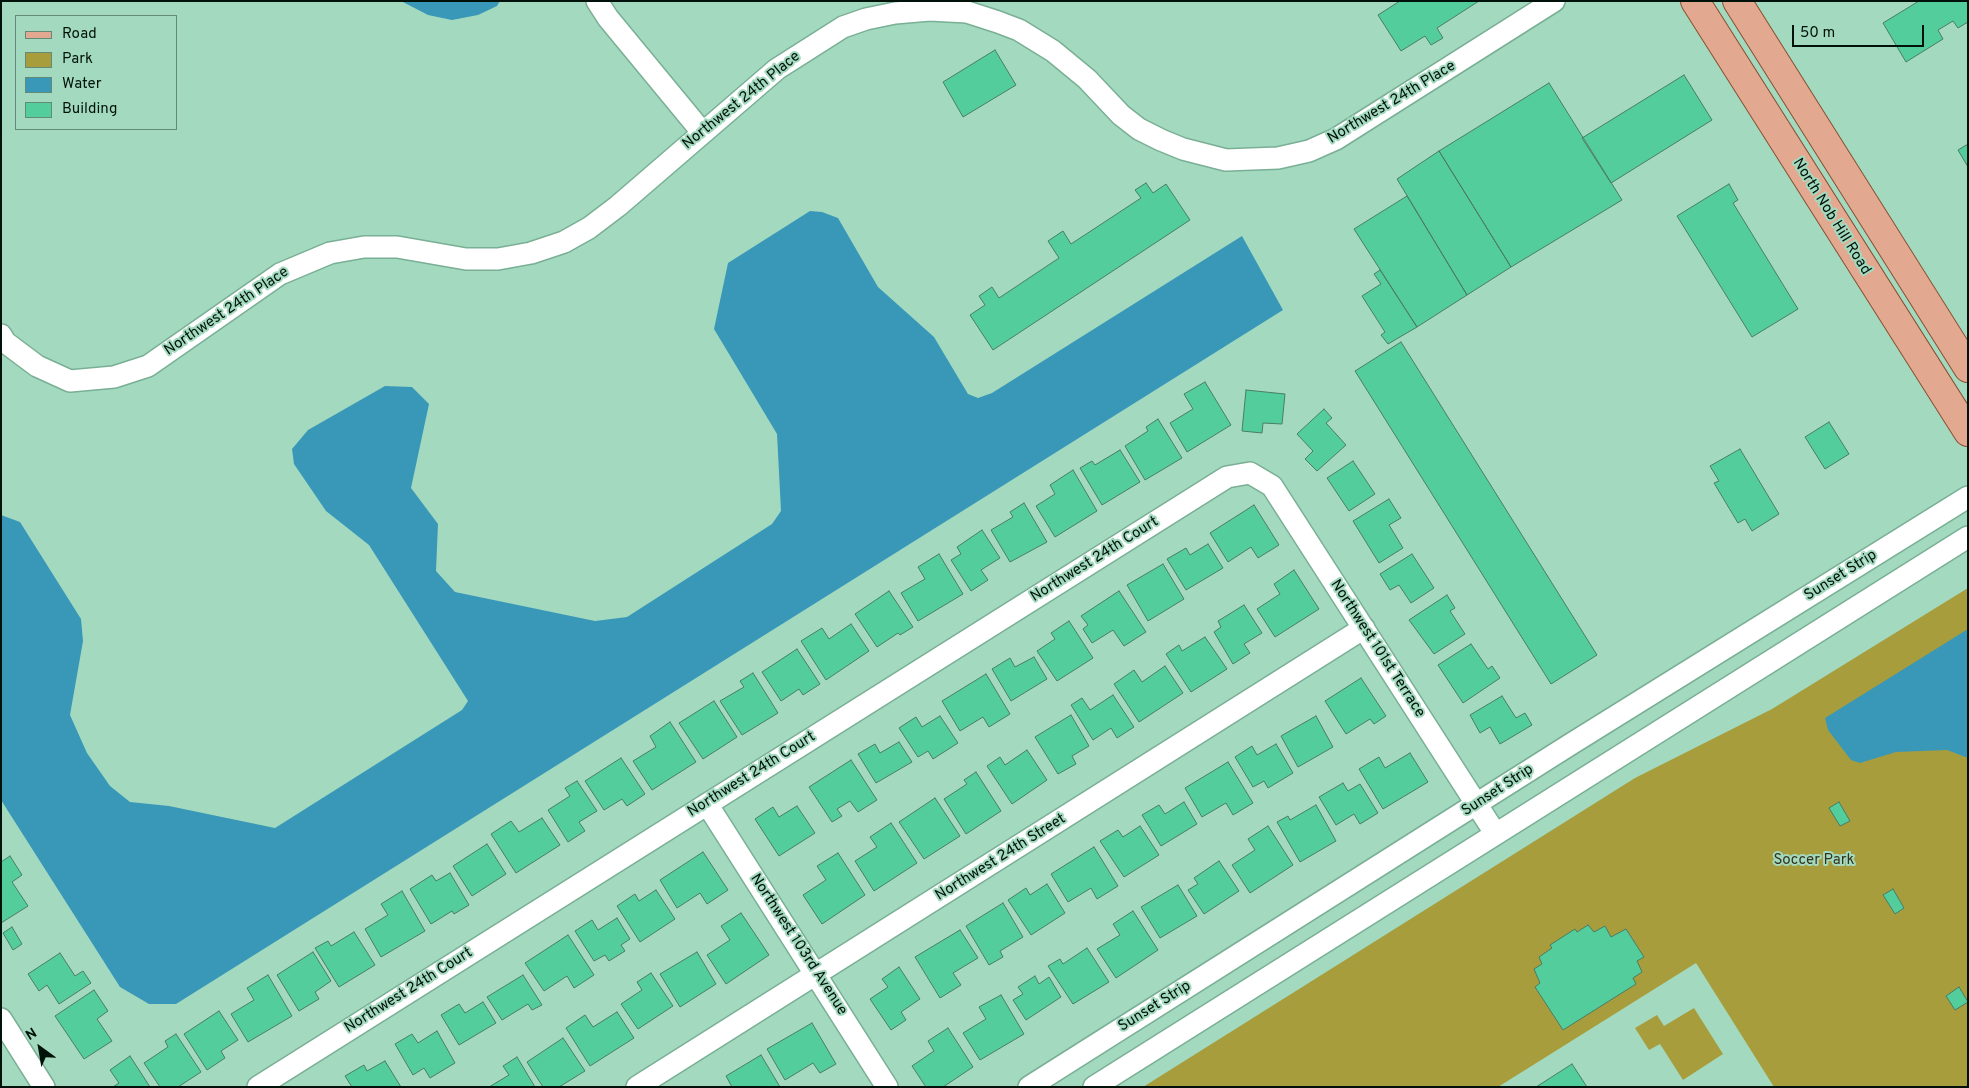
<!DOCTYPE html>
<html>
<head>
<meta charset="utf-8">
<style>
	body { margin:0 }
	#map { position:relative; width:1969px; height:1088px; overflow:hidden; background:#a3dabf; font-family:Overpass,sans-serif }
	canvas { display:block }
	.frame { position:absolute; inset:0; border:2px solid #001209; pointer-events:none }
	.legend { position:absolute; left:15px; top:15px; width:162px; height:115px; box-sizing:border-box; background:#a3dabf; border:1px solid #628a76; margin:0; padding:6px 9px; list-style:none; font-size:15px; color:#001209 }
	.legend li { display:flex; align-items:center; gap:10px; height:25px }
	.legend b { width:25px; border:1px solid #628a76 }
	.north { position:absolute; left:15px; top:1023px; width:50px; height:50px; -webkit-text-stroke:4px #a3dabf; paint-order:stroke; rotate:328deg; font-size:14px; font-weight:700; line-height:20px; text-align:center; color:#001209 }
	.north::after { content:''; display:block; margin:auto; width:18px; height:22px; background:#001209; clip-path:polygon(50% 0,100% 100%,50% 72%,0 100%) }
	.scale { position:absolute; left:1792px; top:25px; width:132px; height:22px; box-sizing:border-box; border:2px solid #001209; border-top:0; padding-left:6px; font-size:15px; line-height:18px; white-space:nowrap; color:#001209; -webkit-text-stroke:4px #a3dabf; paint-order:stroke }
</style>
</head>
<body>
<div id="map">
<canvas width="1969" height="1088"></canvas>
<div class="frame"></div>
<ul class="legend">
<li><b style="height:6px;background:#e2a990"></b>Road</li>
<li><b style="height:14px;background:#a79d3d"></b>Park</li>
<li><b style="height:14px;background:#3998b8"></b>Water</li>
<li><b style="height:14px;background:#52cd9b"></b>Building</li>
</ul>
<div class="north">N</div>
<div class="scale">50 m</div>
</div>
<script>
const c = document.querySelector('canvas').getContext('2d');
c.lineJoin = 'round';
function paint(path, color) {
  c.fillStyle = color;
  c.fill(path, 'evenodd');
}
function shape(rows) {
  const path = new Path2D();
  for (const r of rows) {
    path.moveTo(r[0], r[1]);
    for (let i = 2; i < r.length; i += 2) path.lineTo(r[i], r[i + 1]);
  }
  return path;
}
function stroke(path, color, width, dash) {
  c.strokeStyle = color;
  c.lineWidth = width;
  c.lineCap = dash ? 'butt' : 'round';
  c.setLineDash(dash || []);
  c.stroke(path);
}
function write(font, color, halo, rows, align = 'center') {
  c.font = font + ' Overpass,sans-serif';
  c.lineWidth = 4;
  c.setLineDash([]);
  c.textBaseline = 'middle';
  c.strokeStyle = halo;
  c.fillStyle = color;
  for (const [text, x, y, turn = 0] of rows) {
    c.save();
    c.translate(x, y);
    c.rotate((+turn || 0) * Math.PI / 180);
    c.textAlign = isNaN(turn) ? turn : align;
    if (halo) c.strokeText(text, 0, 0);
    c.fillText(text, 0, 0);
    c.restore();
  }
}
paint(shape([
	[1968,588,1968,1087,1774,1087,1696,963,1498,1087,1143,1087,1635,778,1772,709],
	[1694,1008,1723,1054,1683,1080,1660,1044,1649,1050,1635,1028,1657,1015,1664,1026]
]), '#a79d3d');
paint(shape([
	[401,1,500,1,497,6,478,15,452,20,428,15],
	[810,211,822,212,838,218,878,287,934,337,968,394,978,398,992,393,1242,236,1283,310,176,1004,149,1004,120,987,1,800,1,515,20,522,81,619,83,641,70,715,87,753,110,786,130,802,169,806,275,828,462,710,468,701,369,545,326,511,294,464,292,449,308,430,385,386,412,387,429,404,411,488,438,524,436,571,455,592,595,621,627,617,772,524,781,511,777,434,714,329,728,263],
	[1968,629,1968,758,1947,750,1896,752,1860,763,1851,760,1828,730,1825,718]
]), '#3998b8');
const building = shape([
	[1400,1,1479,1,1437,28,1443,38,1431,45,1425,36,1401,51,1378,15,1400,1],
	[1919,1,1968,1,1968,22,1958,28,1953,21,1938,30,1943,39,1906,62,1883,23,1919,1],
	[995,50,1016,85,963,117,943,82,995,50],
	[1684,75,1712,120,1611,183,1582,138,1684,75],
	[1549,83,1622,200,1511,267,1439,151,1549,83],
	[1968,144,1968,167,1958,150,1968,144],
	[1439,151,1511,267,1467,295,1397,179,1439,151],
	[1146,183,1153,193,1166,184,1190,220,993,350,970,315,985,305,979,296,992,287,999,298,1059,258,1048,241,1063,231,1071,244,1141,198,1135,190,1146,183],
	[1729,184,1738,200,1733,203,1798,309,1752,337,1677,216,1729,184],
	[1407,196,1467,295,1417,327,1354,229,1407,196],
	[1380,270,1417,327,1388,344,1381,335,1385,332,1362,296,1381,284,1374,274,1380,270],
	[1401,342,1597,655,1551,684,1355,371,1401,342],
	[1205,382,1231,425,1187,452,1170,423,1193,409,1184,394,1205,382],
	[1246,390,1285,394,1282,424,1263,423,1262,433,1242,431,1246,390],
	[1324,409,1332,418,1326,423,1346,445,1317,471,1305,459,1313,451,1297,434,1324,409],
	[1158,419,1182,458,1145,480,1125,446,1148,431,1146,427,1158,419],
	[1829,422,1849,454,1825,469,1805,437,1829,422],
	[1740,449,1779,514,1752,531,1745,519,1738,523,1714,483,1719,481,1710,466,1740,449],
	[1120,450,1140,482,1102,505,1080,468,1092,461,1095,465,1120,450],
	[1353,461,1375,494,1349,511,1327,478,1353,461],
	[1073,470,1097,511,1055,537,1036,506,1055,494,1050,485,1073,470],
	[1389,499,1401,518,1389,525,1403,548,1379,563,1353,521,1389,499],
	[1024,503,1047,542,1010,562,991,530,1013,517,1010,512,1024,503],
	[1254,505,1279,545,1258,558,1251,547,1228,562,1210,533,1254,505],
	[982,530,1000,558,981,570,988,580,971,591,951,560,961,554,957,547,982,530],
	[1208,544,1223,568,1186,590,1167,559,1186,548,1190,555,1208,544],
	[939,554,963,594,918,621,901,593,925,579,918,567,939,554],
	[1412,554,1434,588,1411,603,1399,585,1390,590,1380,574,1412,554],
	[1163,564,1184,599,1148,621,1127,585,1163,564],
	[1294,570,1319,609,1275,637,1257,609,1280,594,1274,584,1294,570],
	[889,591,913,627,900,635,898,633,877,647,855,614,889,591],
	[1119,591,1146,632,1124,646,1113,630,1092,643,1083,629,1088,625,1081,616,1119,591],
	[1447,595,1455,608,1450,611,1465,634,1434,654,1409,620,1447,595],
	[1244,605,1262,633,1244,644,1250,653,1233,664,1214,632,1221,627,1218,621,1244,605],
	[1069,621,1093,658,1057,681,1037,651,1055,639,1051,633,1069,621],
	[851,624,869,651,826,680,801,641,822,628,829,639,851,624],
	[1205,637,1227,669,1191,692,1166,654,1179,645,1182,651,1205,637],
	[1471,644,1488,669,1492,666,1500,678,1463,703,1438,665,1471,644],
	[797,649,820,684,803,695,799,689,781,701,762,672,797,649],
	[1034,657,1047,679,1011,701,992,669,1010,658,1015,667,1034,657],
	[1165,666,1183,693,1139,722,1114,684,1134,670,1142,682,1165,666],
	[753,673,778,713,742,735,720,701,744,687,740,681,753,673],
	[986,674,1010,714,989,727,983,717,960,731,942,701,986,674],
	[1361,678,1386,716,1374,724,1370,719,1346,734,1325,701,1361,678],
	[1113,695,1134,727,1117,738,1111,728,1093,740,1071,705,1082,698,1090,710,1113,695],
	[1502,696,1516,718,1525,713,1532,725,1500,744,1490,727,1480,733,1470,715,1502,696],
	[714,701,737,737,703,759,679,723,714,701],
	[1071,715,1089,746,1072,756,1076,764,1058,774,1035,737,1071,715],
	[940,716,958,743,933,759,928,751,918,757,899,728,916,717,922,727,940,716],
	[1316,716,1333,747,1298,767,1281,736,1316,716],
	[670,722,696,762,652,790,633,761,656,747,650,736,670,722],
	[899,742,912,762,876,783,858,754,875,744,880,753,899,742],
	[1276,744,1293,773,1268,788,1264,781,1253,787,1235,757,1252,746,1257,755,1276,744],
	[1027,750,1047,780,1012,804,987,766,1000,757,1005,765,1027,750],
	[1410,753,1428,782,1383,809,1359,769,1379,757,1385,768,1410,753],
	[621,758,645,794,627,806,622,799,604,810,585,781,621,758],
	[851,760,877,800,858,812,850,801,837,809,842,816,832,822,809,787,851,760],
	[1228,762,1253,803,1233,815,1226,803,1202,817,1185,788,1228,762],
	[976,772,1001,811,966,834,944,799,967,784,964,780,976,772],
	[577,781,597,811,579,822,585,831,568,842,548,810,570,796,565,788,577,781],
	[1343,783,1348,791,1360,784,1378,813,1360,824,1354,814,1336,825,1319,797,1343,783],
	[935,798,960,836,924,859,899,822,935,798],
	[1184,802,1197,824,1161,846,1142,815,1159,805,1165,814,1184,802],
	[1839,802,1850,821,1840,826,1829,808,1839,802],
	[1316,805,1336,841,1300,862,1277,822,1288,816,1290,820,1316,805],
	[797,806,815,833,779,856,755,819,773,807,779,817,797,806],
	[542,818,560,845,516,873,491,834,511,821,519,832,542,818],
	[891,823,917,863,874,891,855,861,877,847,870,837,891,823],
	[1140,826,1159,855,1124,877,1100,841,1118,830,1123,837,1140,826],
	[1268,826,1293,865,1250,893,1232,865,1255,850,1248,839,1268,826],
	[487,844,506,874,472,896,453,866,487,844],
	[1094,847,1118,886,1097,899,1091,888,1068,902,1051,874,1094,847],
	[703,852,728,890,707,904,700,893,677,908,660,880,703,852],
	[838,853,865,895,822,924,803,895,826,880,817,866,838,853],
	[10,856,22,875,12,882,28,906,1,923,1,862,10,856],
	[1219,861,1239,891,1204,914,1188,890,1198,884,1194,878,1219,861],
	[450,873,469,905,454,914,452,911,431,924,410,889,432,875,436,881,450,873],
	[1047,884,1065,913,1031,935,1008,900,1026,888,1030,895,1047,884],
	[1178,885,1197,916,1160,938,1141,907,1178,885],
	[1893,889,1904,908,1895,914,1883,895,1893,889],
	[656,890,675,919,640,942,617,906,635,894,639,901,656,890],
	[402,891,425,931,381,957,365,929,388,915,381,904,402,891],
	[1003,903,1023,937,1000,951,1003,957,989,965,966,926,1003,903],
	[1133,911,1158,950,1116,978,1097,949,1120,935,1113,924,1133,911],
	[741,913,769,955,726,984,707,955,730,940,721,926,741,913],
	[617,918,630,939,621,945,625,951,609,961,605,955,594,961,575,931,592,920,598,930,617,918],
	[1588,925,1594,932,1605,926,1611,937,1626,929,1644,957,1637,961,1642,972,1633,978,1636,984,1563,1030,1535,987,1540,983,1534,969,1542,964,1539,957,1552,948,1550,945,1575,929,1577,932,1588,925],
	[12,927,22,944,13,950,3,933,12,927],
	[960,930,978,958,953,973,961,985,940,998,915,957,960,930],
	[354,932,375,965,339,987,315,948,328,941,331,946,354,932],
	[568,935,594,975,574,988,567,976,544,991,525,963,568,935],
	[1087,948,1109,982,1073,1004,1048,966,1060,959,1063,964,1087,948],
	[313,952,331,981,315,992,319,999,299,1011,277,975,313,952],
	[697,952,716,984,680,1007,660,974,697,952],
	[60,953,75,976,83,971,91,983,59,1004,47,985,39,991,28,974,60,953],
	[899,967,920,999,901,1012,906,1020,891,1030,870,999,888,987,882,979,899,967],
	[651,973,673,1006,638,1029,621,1004,642,990,637,982,651,973],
	[268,975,292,1016,248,1042,231,1014,254,1000,247,988,268,975],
	[523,975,542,1005,532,1010,528,1004,502,1020,487,997,523,975],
	[1035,976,1039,984,1049,977,1061,997,1026,1020,1013,1000,1023,994,1018,987,1035,976],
	[1959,987,1968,1002,1955,1010,1946,996,1959,987],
	[94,990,108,1011,97,1019,112,1041,84,1059,55,1016,94,990],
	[1001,995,1024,1034,980,1060,963,1033,986,1019,979,1007,1001,995],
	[483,1002,496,1023,459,1045,441,1015,459,1004,465,1013,483,1002],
	[219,1011,238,1040,221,1051,225,1058,207,1070,184,1034,219,1011],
	[617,1012,634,1038,590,1066,566,1028,585,1015,593,1027,617,1012],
	[812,1023,836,1064,820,1073,813,1063,785,1080,767,1049,812,1023],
	[948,1028,973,1067,943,1087,926,1087,912,1066,934,1051,928,1041,948,1028],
	[437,1031,455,1063,430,1078,424,1068,413,1075,395,1044,412,1034,418,1043,437,1031],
	[176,1034,201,1072,178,1087,160,1087,144,1063,168,1047,165,1041,176,1034],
	[563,1038,585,1071,559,1087,543,1087,527,1062,563,1038],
	[761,1055,780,1087,732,1087,726,1076,761,1055],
	[130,1056,150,1087,113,1087,119,1083,110,1070,130,1056],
	[517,1057,535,1087,489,1087,509,1075,503,1066,517,1057],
	[385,1061,401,1087,352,1087,345,1076,364,1065,367,1071,385,1061],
	[1572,1064,1587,1087,1536,1087,1572,1064]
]);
paint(building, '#52cd9b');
stroke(building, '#497d66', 1);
const minor = shape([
	[597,1,608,18,702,132],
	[1,335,5,342,37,366,70,381,114,377,148,366,280,274,330,253,364,247,397,247,466,259,498,259,531,253,564,242,589,228,618,206,777,69,843,27,866,19,895,13,930,10,967,12,998,22,1019,30,1053,51,1087,79,1121,115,1139,129,1161,140,1183,149,1226,160,1278,158,1309,151,1336,139,1554,1],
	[707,804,887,1087],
	[1,1019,44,1087],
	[258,1087,1227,477,1250,473,1272,486,1495,833],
	[637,1087,1364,628],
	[1029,1087,1571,744,1968,497],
	[1094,1087,1968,537]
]);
const major = shape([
	[1695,1,1968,432],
	[1737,1,1968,368]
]);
stroke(minor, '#79af95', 24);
stroke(major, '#874e31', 30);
stroke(minor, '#fff', 21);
stroke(major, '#e2a990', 28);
write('15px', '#001209', '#a3dabf', [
	["Northwest 24th Place",742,101,-39],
	["Northwest 24th Place",1392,103,-31],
	["North Nob Hill Road",1831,217,58],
	["Northwest 24th Place",227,312,-34],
	["Northwest 24th Court",1095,560,-32],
	["Sunset Strip",1841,576,-32],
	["Northwest 101st Terrace",1377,649,57],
	["Northwest 24th Court",752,775,-32],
	["Sunset Strip",1498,791,-33],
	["Northwest 24th Street",1001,858,-32],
	["Northwest 103rd Avenue",798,945,57],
	["Northwest 24th Court",409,991,-32],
	["Sunset Strip",1155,1007,-32]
]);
write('15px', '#35331b', '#a3dabf', [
	["Soccer Park",1814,861]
]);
</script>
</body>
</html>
